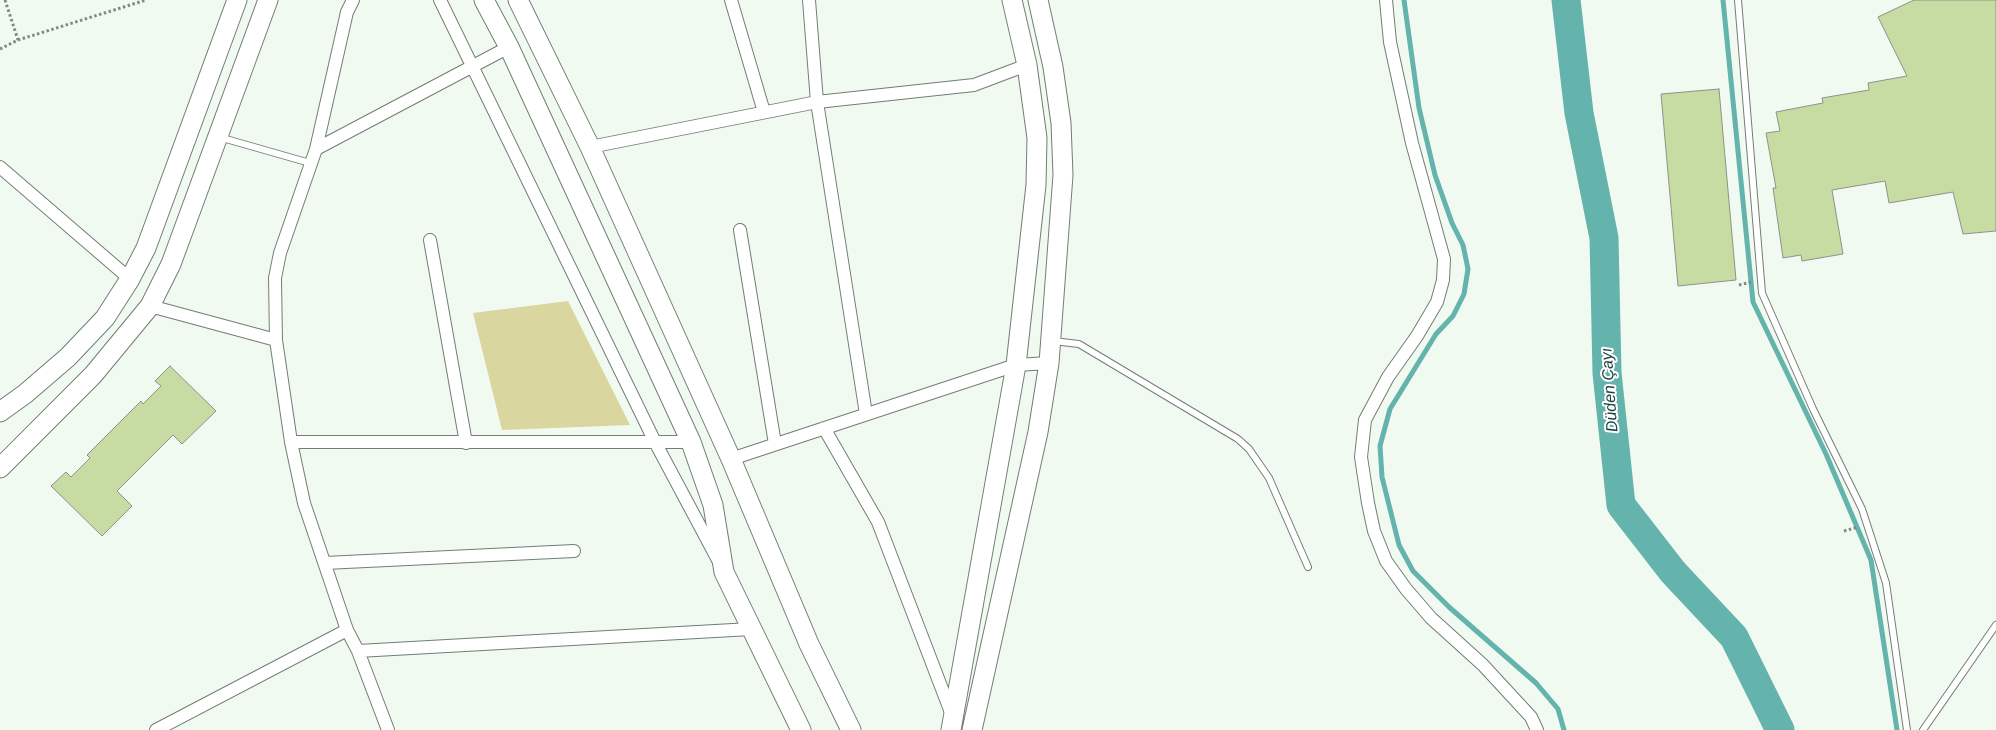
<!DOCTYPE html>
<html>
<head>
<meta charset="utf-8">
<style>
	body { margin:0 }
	canvas { display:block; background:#f0faf1 }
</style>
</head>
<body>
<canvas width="1996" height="730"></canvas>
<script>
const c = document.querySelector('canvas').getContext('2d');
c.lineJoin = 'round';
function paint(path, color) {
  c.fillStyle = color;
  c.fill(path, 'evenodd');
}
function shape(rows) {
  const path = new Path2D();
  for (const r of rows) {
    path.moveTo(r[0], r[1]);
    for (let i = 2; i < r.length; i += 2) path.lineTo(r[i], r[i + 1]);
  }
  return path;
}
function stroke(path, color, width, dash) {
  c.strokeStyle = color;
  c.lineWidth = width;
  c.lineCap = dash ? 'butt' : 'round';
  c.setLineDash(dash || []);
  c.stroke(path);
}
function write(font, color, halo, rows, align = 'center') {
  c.font = font + ' Arial,sans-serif';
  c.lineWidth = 4;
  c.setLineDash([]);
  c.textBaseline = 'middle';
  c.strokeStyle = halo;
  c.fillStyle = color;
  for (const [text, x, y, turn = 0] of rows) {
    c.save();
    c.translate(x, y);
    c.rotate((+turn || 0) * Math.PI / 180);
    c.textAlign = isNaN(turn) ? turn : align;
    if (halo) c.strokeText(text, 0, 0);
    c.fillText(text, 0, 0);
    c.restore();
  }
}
paint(shape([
	[568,301,630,425,502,430,473,313]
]), '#d9d6a0');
stroke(shape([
	[1404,0,1419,108,1435,175,1452,223,1463,245,1468,269,1464,294,1453,316,1436,334,1390,409,1380,446,1382,477,1399,545,1413,571,1449,607,1536,683,1558,709,1564,730],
	[1723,0,1753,302,1826,454,1871,560,1897,730]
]), '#64b4ad', 5);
stroke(shape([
	[1566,0,1579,113,1604,238,1607,373,1621,505,1673,572,1734,637,1780,730]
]), '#64b4ad', 29);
const building = shape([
	[1914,0,1996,0,1996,231,1963,234,1953,192,1889,203,1885,181,1832,190,1843,254,1802,261,1801,255,1783,258,1773,188,1776,188,1766,133,1780,131,1776,112,1823,103,1822,98,1869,90,1868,83,1907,76,1878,17,1914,0],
	[1719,89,1736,280,1678,286,1661,94,1719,89],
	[170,366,216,411,182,444,173,435,117,491,132,506,102,536,51,486,66,472,71,477,90,458,87,455,141,401,143,404,161,386,155,381,170,366]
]);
paint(building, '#c6dca3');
stroke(building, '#8e9288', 1);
const lane = shape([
	[1738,0,1762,293,1813,409,1862,509,1886,583,1907,730],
	[219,137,310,163],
	[1053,341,1079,344,1238,439,1249,449,1269,478,1308,567],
	[1923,730,1996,625]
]);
const street = shape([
	[353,0,347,12,316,149,280,253,275,278,276,340,291,442,304,503,347,630,358,651,388,730],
	[440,0,655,442,718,560],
	[731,0,764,112],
	[809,0,817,102,866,414],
	[1386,0,1390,42,1412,143,1444,259,1443,280,1437,302,1417,336,1388,377,1365,420,1361,457,1368,503,1374,531,1386,561,1406,589,1431,618,1483,665,1531,717,1537,730],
	[590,147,817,102,974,85,1027,65],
	[316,149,509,47],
	[0,167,130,279],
	[740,230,775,444],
	[430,240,466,443],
	[150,306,276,340],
	[824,428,878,522,952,715],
	[291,442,691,442],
	[731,459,1016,365,1049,363],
	[325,563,574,551],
	[358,651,751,629],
	[156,730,347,630]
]);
const secondary = shape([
	[484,0,509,47,691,442,713,505,724,572,801,730],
	[518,0,590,147,731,459,809,644,851,730],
	[0,412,25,394,68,357,105,318,130,279,146,248,237,0],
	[0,468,93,375,150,306,171,264,268,0],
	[951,730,1016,365,1036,185,1037,138,1027,65,1012,0],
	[972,730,1038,432,1049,363,1063,175,1061,123,1053,67,1038,0]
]);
stroke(lane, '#747d74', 8);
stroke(street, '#747d74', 14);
stroke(secondary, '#747d74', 21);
stroke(shape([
	[5,0,18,40],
	[0,49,18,40,146,0],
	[1739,285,1751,282],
	[1844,531,1858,527]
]), '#828882', 3, [2.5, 2.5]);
stroke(lane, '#fff', 6);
stroke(street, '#fff', 12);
stroke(secondary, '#fff', 19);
write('italic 16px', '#1d4340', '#fff', [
	["Düden Çayı",1610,390,-94]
]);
</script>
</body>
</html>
